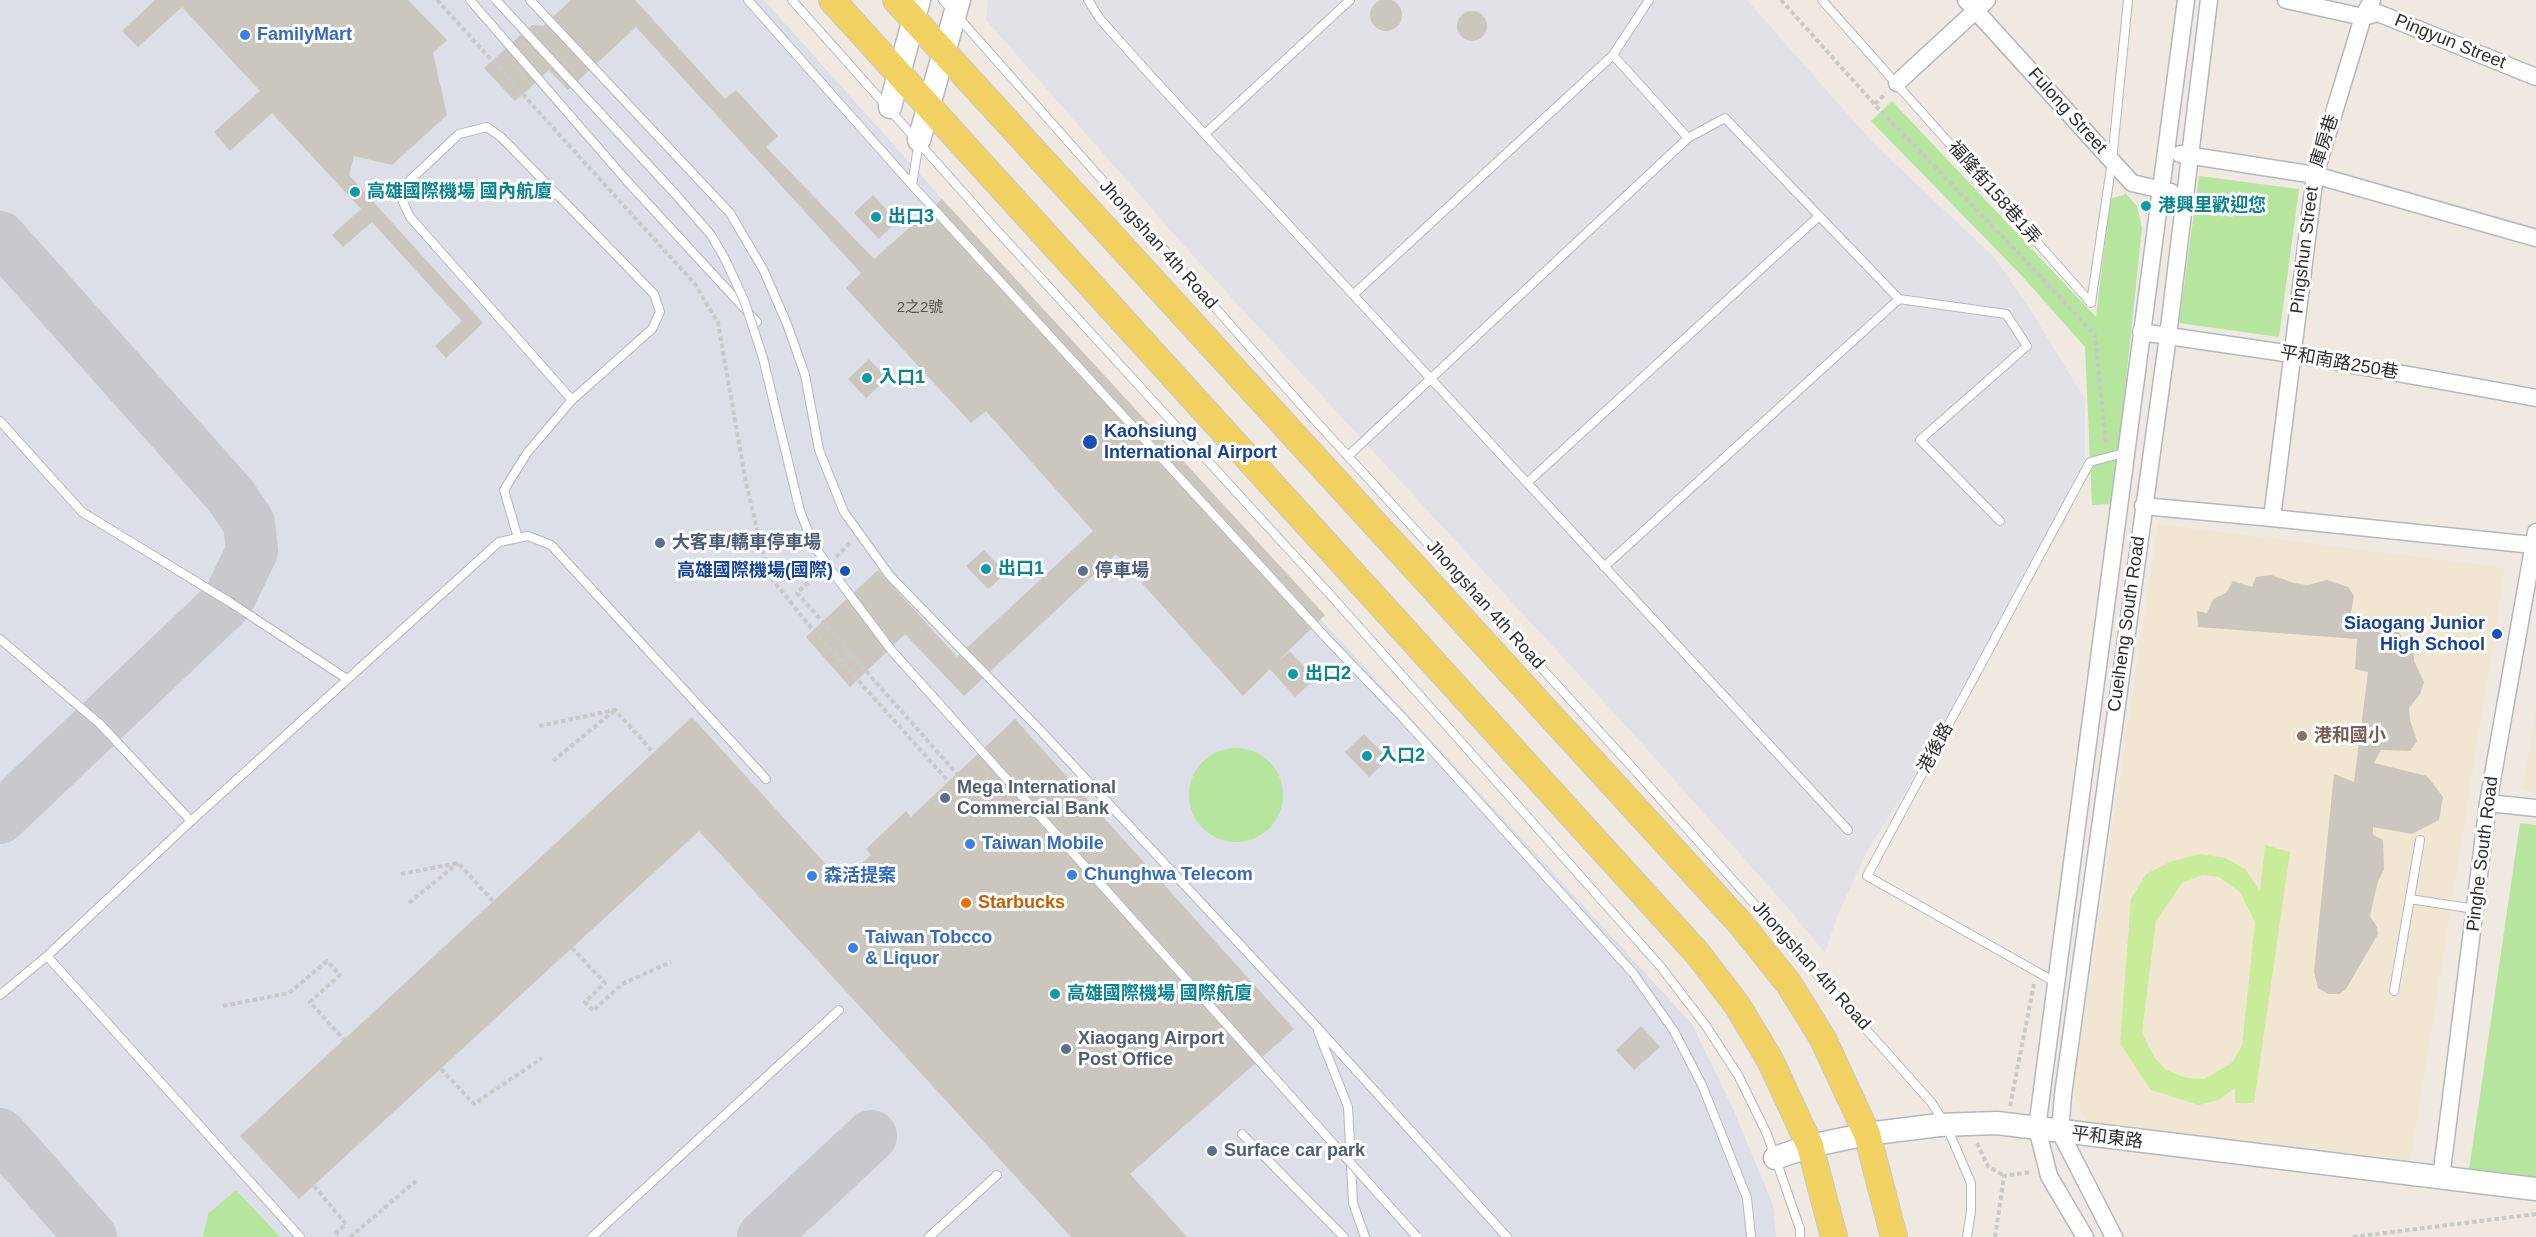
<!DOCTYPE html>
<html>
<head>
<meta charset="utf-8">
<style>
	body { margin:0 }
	canvas { display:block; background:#efe9e1 }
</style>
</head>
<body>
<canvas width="2536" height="1237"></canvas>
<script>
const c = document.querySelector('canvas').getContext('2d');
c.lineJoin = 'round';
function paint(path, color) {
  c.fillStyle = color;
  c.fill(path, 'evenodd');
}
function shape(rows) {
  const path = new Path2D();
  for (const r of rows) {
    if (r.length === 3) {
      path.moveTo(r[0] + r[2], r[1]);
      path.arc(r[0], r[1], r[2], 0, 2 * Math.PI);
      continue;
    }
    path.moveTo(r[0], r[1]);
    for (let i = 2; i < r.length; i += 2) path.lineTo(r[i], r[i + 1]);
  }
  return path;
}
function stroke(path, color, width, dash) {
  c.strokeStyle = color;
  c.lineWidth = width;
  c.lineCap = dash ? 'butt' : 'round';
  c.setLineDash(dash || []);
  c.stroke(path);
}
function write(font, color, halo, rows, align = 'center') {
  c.font = font + ' Helvetica,"Noto Sans TC",sans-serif';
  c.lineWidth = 6;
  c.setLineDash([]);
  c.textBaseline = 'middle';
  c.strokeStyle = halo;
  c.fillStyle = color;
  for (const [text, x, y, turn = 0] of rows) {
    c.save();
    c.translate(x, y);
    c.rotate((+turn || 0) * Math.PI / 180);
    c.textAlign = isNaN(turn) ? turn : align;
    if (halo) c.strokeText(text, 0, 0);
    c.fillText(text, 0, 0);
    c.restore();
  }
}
paint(shape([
	[988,0,1747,0,1874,144,1993,256,2028,306,2085,399,2085,476,2061,530,1994,632,1935,746,1868,849,1839,912,1825,953,1786,906,1638,739,1196,259,986,20]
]), '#e3e1e8');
paint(shape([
	[2158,524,2505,568,2410,1164,2092,1136,2073,1091],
	[2536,707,2536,792,2523,790]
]), '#f0e6d1');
paint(shape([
	[0,0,764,0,1224,514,1692,1024,1734,1111,1773,1205,1776,1237,0,1237]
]), '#dcdee8');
paint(shape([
	[1892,101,2096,317,2110,199,2126,194,2137,206,2142,228,2113,504,2092,505,2085,347,2023,277,1871,121],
	[2199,176,2299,189,2279,337,2179,323],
	[1236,795,47],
	[2520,823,2536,825,2536,1177,2469,1170],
	[236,1190,280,1237,203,1237,208,1214]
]), '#b6e59e');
paint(shape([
	[2265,845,2290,852,2254,1103,2235,1103,2235,1088,2218,1100,2199,1105,2151,1090,2120,1043,2131,899,2146,874,2170,862,2200,854,2225,858,2245,869,2260,891],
	[2202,875,2219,877,2240,892,2255,922,2242,1046,2232,1063,2204,1079,2186,1078,2166,1070,2154,1057,2142,1033,2156,921,2182,883]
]), '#c9ec9a');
stroke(shape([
	[0,237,231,496,249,523,252,551,228,601,0,818],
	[0,1134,91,1237],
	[763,1237,871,1136]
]), '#c9c8cc', 52);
paint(shape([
	[1386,15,16],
	[155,0,408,0,447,40,433,53,447,115,392,165,354,156,349,175,483,323,446,358,435,346,462,321,372,222,343,247,332,235,361,209,272,113,230,151,214,132,260,91,182,7,138,47,122,31],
	[571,0,635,0,725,99,736,90,778,136,766,147,874,259,942,199,1325,615,1278,661,1290,651,1315,679,1295,697,1270,669,1243,696,1116,554,964,696,905,634,850,687,806,637,878,570,957,657,1093,531,986,411,971,423,846,288,861,273,636,27,568,90,549,70,515,101,484,68,532,25,543,26],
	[1472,26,15],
	[873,195,897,221,879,239,854,213],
	[869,359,887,378,866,398,848,379],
	[984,550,1006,573,988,589,966,566],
	[2271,575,2294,583,2308,585,2327,580,2348,587,2354,596,2350,617,2387,620,2401,635,2404,645,2414,643,2414,661,2424,682,2420,694,2409,708,2410,720,2417,741,2410,751,2381,750,2374,763,2427,776,2443,797,2439,820,2412,834,2373,827,2373,835,2383,840,2384,870,2378,881,2370,916,2377,927,2378,934,2346,989,2339,994,2328,994,2318,988,2314,972,2334,774,2354,782,2368,672,2355,669,2357,639,2198,627,2197,611,2207,613,2213,599,2226,593,2233,581,2252,587,2256,577],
	[692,717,842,882,871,855,866,849,906,811,911,817,1015,719,1294,1029,1130,1174,1187,1237,1071,1237,699,831,299,1199,240,1136],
	[1364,734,1388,759,1369,777,1345,752],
	[1641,1026,1660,1047,1634,1070,1616,1050]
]), '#cbc7bf');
const lane = shape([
	[470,0,627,181,757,322],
	[530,0,730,213,763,269,787,324,805,375,819,450,844,512,890,576,1042,732,1315,1025,1507,1237],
	[748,0,912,185,1329,641,1403,718,1633,973,1674,1031,1702,1085,1747,1198,1751,1237],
	[792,0,993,226,1335,600,1661,967,1706,1026,1738,1075,1767,1134,1800,1229,1800,1237],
	[943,0,1303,407,1631,766,1931,1102,1946,1125,1971,1183,1971,1211,1967,1237],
	[1088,0,1100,19,1151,76,1848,830],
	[1822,0,2091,303],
	[1613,55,1688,138],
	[1206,133,1350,0],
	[912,185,919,141],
	[1354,294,1613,55,1649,0],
	[1899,299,2006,314,2027,346,1920,440,2000,521],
	[2091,303,2112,161,2128,0],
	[0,421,82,512,228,601,347,679],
	[1348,456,1688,138,1725,118,1899,299,1604,567],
	[1528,482,1818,217],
	[518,538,504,490,527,453,572,400,652,329,660,312,654,294,501,137,487,127,459,134,406,184,403,202,410,217,572,400],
	[0,639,100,724,191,821],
	[2410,899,2475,909],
	[47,956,300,1237],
	[2055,982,1867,876,2090,462,2124,453],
	[2394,991,2420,840],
	[0,995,47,956,191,821,499,542,528,536,551,545,766,779],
	[1318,1031,1348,1107,1353,1203,1365,1237],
	[1242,1134,1344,1237],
	[592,1237,839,1010],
	[929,1237,997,1175]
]);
const street = shape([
	[1966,0,2132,183,2171,192],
	[2286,0,2363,17,2378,13,2536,77],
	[1897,83,1987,0],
	[2180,154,2315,175,2363,17,2372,0],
	[2141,332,2292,354,2536,398],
	[2143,506,2272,518],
	[2533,545,2272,518,2315,175,2536,238],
	[2488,803,2536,808],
	[2441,1178,2488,803,2536,532],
	[2085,1237,2049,1176,2037,1128,2186,0],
	[2114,1237,2060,1132,2063,1095,2168,336,2209,0]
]);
const secondary = shape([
	[890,107,919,0],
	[919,140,959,0],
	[1775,1158,1810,1146,1867,1134,1939,1125,1997,1123,2536,1189]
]);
const primary = shape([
	[832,0,1698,954,1737,1005,1770,1060,1810,1146,1834,1237],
	[896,0,1740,923,1789,984,1823,1039,1867,1134,1894,1237]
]);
stroke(lane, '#b4b7c1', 10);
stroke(street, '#b4b7c1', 19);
stroke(secondary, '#b4b7c1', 25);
stroke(primary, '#c9c9c9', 28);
stroke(shape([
	[437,0,695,284,718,323,746,483,768,574,808,624,949,782],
	[1781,0,1885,116,1991,224,2095,335,2106,445],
	[1875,104,1886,93],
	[836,557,852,541],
	[819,572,797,593,957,774],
	[842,662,851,654],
	[539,726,615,710,653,752],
	[553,761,615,710],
	[401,874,458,863,493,901],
	[409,903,458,863],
	[572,948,605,983,585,1002,593,1011,622,984,671,962],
	[223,1006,289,993,327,961,340,975,310,1002,344,1040],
	[441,1069,474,1104,542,1058],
	[2010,1106,2034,984],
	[1977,1143,1988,1166,2004,1176],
	[314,1186,346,1224,335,1234,338,1237],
	[350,1237,416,1181],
	[1995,1237,2004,1176,2031,1172],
	[2353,1237,2536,1214]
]), '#c9c9c9', 4, [4.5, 3]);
stroke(lane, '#fff', 8);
stroke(street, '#fff', 16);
stroke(secondary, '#fff', 22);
stroke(primary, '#f2d163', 26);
const laneBridge = shape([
	[496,0,678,197,711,235,725,259,744,300,763,358,800,511,813,544,831,570,892,651,1417,1237]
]);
stroke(laneBridge, '#b4b7c1', 10, []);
stroke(laneBridge, '#fff', 8);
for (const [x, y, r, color] of [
	[245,35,6,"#3f7fe0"],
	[355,192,6,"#0f9aa8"],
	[2146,206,6,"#0f9aa8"],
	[876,217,6,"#0f9aa8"],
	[867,378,6,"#0f9aa8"],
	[1090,442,8,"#1a4fb4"],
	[660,543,6,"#5c6f8a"],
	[986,569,6,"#0f9aa8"],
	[845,571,6,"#1a4fb4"],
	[1083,571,6,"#5c6f8a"],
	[2497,634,6,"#1a4fb4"],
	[1293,674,6,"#0f9aa8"],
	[2302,736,6,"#8d6e63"],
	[1367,756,6,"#0f9aa8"],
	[945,798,6,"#5c6f8a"],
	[970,844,6,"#3f7fe0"],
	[1072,875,6,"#3f7fe0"],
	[812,876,6,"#3f7fe0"],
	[966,903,6,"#e8710a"],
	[853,948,6,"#3f7fe0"],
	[1055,994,6,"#0f9aa8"],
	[1066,1049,6,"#5c6f8a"],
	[1212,1151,6,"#5c6f8a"]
]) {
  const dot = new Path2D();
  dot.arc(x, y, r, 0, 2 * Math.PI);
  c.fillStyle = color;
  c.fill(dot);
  stroke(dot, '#fff', 2);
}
write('15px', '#555452', null, [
	["2之2號",920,308]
]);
write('bold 18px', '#366cbe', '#fff', [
	["FamilyMart",257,35],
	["Taiwan Mobile",982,844],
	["Chunghwa Telecom",1084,875],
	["森活提案",824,876],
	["Taiwan Tobcco",865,938],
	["& Liquor",865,959]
], 'left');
write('18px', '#2e2e2e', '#fff', [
	["Pingyun Street",2450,42,22],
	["Fulong Street",2067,111,48],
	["庫房巷",2325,141,-72],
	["福隆街158巷1弄",1994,193,49],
	["Jhongshan 4th Road",1158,245,48],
	["Pingshun Street",2305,250,-83],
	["平和南路250巷",2339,363,10],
	["Jhongshan 4th Road",1485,605,48],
	["Cueiheng South Road",2127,624,-82],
	["港後路",1936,748,-62],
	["Pinghe South Road",2483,854,-83],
	["Jhongshan 4th Road",1811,966,48],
	["平和東路",2107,1138,7]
]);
write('bold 18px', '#0d838f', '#fff', [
	["高雄國際機場 國內航廈",367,192],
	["港興里歡迎您",2158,206],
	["出口3",888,217],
	["入口1",879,378],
	["出口1",998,569],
	["出口2",1305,674],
	["入口2",1379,756],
	["高雄國際機場 國際航廈",1067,994]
], 'left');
write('bold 18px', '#164399', '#fff', [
	["Kaohsiung",1104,432,"left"],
	["International Airport",1104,453,"left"],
	["高雄國際機場(國際)",833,571],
	["Siaogang Junior",2485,624],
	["High School",2485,645]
], 'right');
write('bold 18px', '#4e5e75', '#fff', [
	["大客車/轎車停車場",672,543],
	["停車場",1095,571],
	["Mega International",957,788],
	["Commercial Bank",957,809],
	["Xiaogang Airport",1078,1039],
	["Post Office",1078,1060],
	["Surface car park",1224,1151]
], 'left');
write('bold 18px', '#785e54', '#fff', [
	["港和國小",2314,736]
], 'left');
write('bold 18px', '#c56008', '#fff', [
	["Starbucks",978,903]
], 'left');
</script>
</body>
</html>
